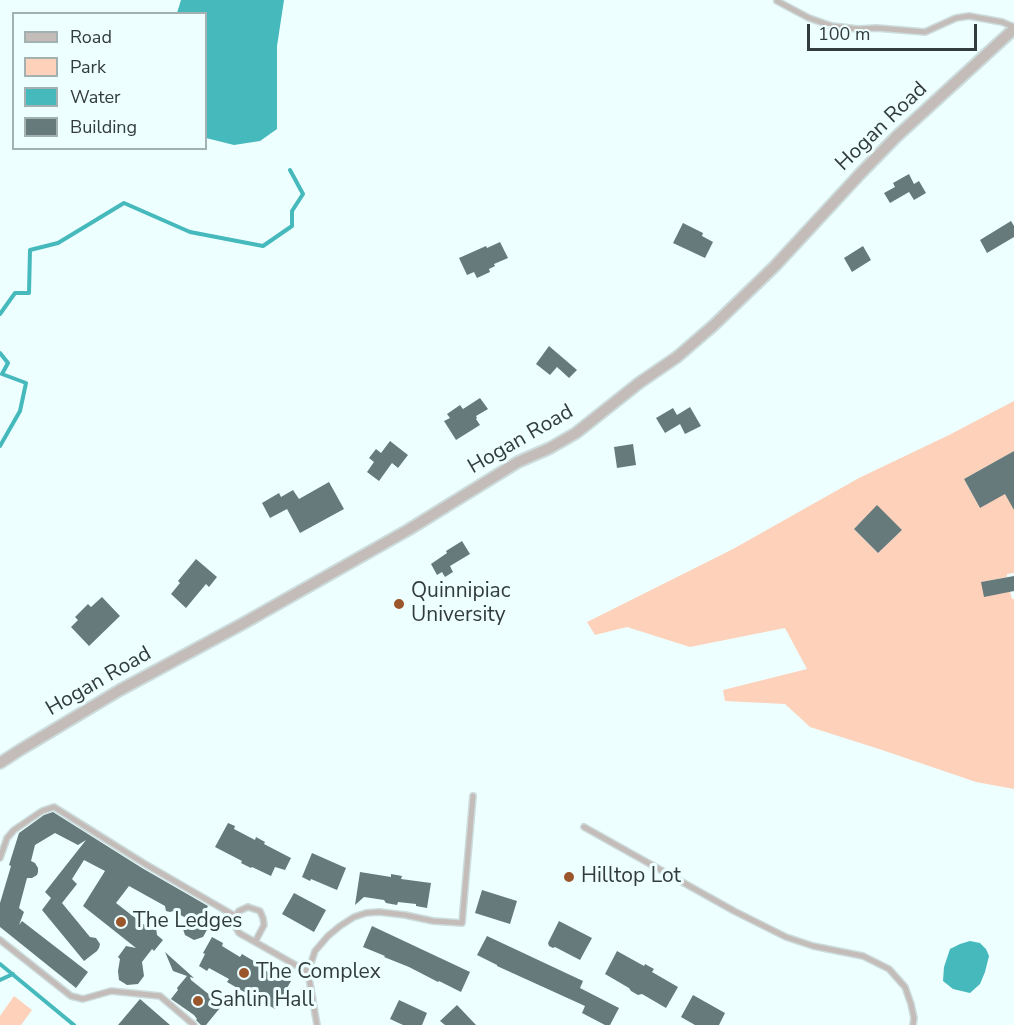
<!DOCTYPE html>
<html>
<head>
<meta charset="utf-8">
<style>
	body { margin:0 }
	#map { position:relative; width:1014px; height:1025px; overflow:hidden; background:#edffff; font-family:"Nunito Sans",sans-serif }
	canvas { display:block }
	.legend { position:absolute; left:12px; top:12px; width:195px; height:138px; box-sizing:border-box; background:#edffff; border:2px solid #a3b1b1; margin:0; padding:8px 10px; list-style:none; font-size:18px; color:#333c3c }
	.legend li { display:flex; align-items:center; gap:12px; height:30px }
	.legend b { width:30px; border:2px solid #a3b1b1 }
	.scale { position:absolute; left:807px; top:24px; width:170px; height:27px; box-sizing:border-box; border:3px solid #333c3c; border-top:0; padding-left:8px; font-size:18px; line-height:21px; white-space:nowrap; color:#333c3c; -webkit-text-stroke:4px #edffff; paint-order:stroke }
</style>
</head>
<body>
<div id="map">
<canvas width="1014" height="1025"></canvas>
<ul class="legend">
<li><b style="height:8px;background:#c4bcb8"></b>Road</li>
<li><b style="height:16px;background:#fdd1ba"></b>Park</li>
<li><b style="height:16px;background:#46b9bc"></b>Water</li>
<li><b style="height:16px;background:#667a7b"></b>Building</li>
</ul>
<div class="scale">100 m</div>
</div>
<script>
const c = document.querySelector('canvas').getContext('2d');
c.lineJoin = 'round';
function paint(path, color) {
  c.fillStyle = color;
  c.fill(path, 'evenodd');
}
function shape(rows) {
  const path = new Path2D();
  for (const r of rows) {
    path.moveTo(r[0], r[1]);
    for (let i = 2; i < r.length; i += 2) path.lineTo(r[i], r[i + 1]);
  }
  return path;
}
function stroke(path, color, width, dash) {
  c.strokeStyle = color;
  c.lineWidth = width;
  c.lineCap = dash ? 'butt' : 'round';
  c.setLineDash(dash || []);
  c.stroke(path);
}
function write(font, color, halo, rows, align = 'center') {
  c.font = font + ' "Nunito Sans",sans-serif';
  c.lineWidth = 6;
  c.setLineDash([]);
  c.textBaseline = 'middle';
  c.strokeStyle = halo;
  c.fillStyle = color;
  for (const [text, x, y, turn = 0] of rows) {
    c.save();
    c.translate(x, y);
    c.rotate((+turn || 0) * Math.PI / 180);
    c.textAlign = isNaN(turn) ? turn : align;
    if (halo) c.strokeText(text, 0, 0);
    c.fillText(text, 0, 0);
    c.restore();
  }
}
paint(shape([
	[1014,401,1014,451,964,479,980,508,1009,491,1014,510,1014,573,1007,574,1007,577,982,582,1010,591,1012,599,1014,599,1014,789,976,782,882,750,810,727,785,704,725,701,723,690,807,669,785,628,690,647,627,627,595,635,587,622,733,549,859,478,949,435],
	[877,506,902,530,878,553,854,529],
	[14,996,32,1010,21,1025,0,1025,0,1016]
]), '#fdd1ba');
paint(shape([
	[181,0,284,0,277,46,277,129,260,141,234,145,206,138,206,14,177,13],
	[970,941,980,943,986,949,989,956,985,972,980,984,970,993,953,989,943,981,944,967,950,949,960,944]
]), '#46b9bc');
stroke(shape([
	[0,314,15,293,29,293,30,250,58,243,124,203,190,232,263,246,292,226,292,211,303,194,290,170],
	[0,353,8,363,2,374,26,383,20,411,0,446],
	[0,964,74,1025],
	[0,980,13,974]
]), '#46b9bc', 4);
paint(shape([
	[909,174,914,184,919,181,926,193,914,200,909,192,890,203,884,193,895,187,893,183],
	[1011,221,1014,226,1014,237,987,253,980,240],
	[683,223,703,233,702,236,713,242,705,258,673,243],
	[500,242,508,258,494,264,495,266,489,269,490,272,477,278,474,272,467,275,459,258,486,246,487,248],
	[863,246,871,260,852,272,844,258],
	[549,346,577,370,569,378,557,367,550,375,536,364],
	[480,398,488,409,476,416,477,418,476,419,480,425,456,440,444,421,450,418,447,414,460,405,463,409],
	[690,407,701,426,685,434,680,424,665,433,656,418,673,408,677,415],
	[390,441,408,455,398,468,392,463,379,481,367,472,374,462,369,458,376,449,381,453],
	[633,444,636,465,617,468,614,447],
	[1014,451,1014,510,1005,494,980,508,964,479],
	[329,482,344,509,300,533,287,509,270,518,262,503,279,493,281,497,293,490,299,499],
	[877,505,902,530,878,553,854,529],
	[462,541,470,554,450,566,453,572,445,577,442,572,437,575,431,564,447,553,446,551],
	[196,559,217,577,209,587,206,584,186,608,171,594,180,583,178,581],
	[1014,576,1014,591,984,597,981,582],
	[102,597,120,616,89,646,71,627,78,620,75,617,88,604,91,607],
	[53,812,142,868,208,906,203,915,208,928,203,937,194,940,185,935,182,926,186,918,173,911,170,912,166,911,165,906,129,886,116,903,151,930,156,928,157,935,163,940,154,951,152,949,142,962,144,976,138,984,127,985,119,980,118,971,120,959,118,957,126,946,136,948,83,906,105,871,84,860,72,879,77,884,62,903,90,937,96,938,100,944,99,948,97,951,84,961,42,910,51,898,45,892,86,840,78,845,55,833,35,845,31,861,35,863,38,868,38,872,37,875,32,878,27,878,19,908,24,912,19,925,22,921,88,972,76,988,0,927,0,903,11,866,9,865,19,833,44,815],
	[228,823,235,826,234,829,255,840,256,837,265,842,264,844,291,858,285,870,275,867,271,876,252,867,251,868,241,863,242,861,215,847],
	[312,853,346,868,337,890,311,879,310,881,302,877],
	[360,872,391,877,391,874,402,876,401,879,431,883,427,908,416,906,416,904,398,902,397,905,386,903,384,900,364,897,355,905],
	[482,890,517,901,510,924,475,913],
	[294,893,326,910,314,932,282,914],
	[559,921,592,938,580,960,555,947,553,948,549,946,548,943],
	[372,926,470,972,461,992,439,981,438,982,409,967,384,957,385,956,363,947],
	[487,936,583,981,580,988,619,1008,610,1025,605,1025,582,1013,585,1006,497,966,497,965,477,955],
	[212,937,223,943,222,946,240,957,242,954,262,966,261,968,280,979,281,976,291,981,275,1009,265,1003,266,1001,251,992,248,990,246,993,227,982,229,979,209,968,207,971,199,966,205,954,203,953],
	[617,951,644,966,645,964,654,969,652,972,678,987,666,1008,642,994,638,995,631,991,629,988,605,974],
	[165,952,194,978,190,977,191,980,216,1000,218,998,224,1003,206,1025,201,1025,196,1020,197,1019,194,1015,171,999,178,990,177,988,187,976,173,971],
	[693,995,725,1013,719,1025,695,1025,681,1017],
	[140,999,170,1025,118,1025],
	[399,1000,427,1013,422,1025,403,1025,390,1019],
	[457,1005,476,1025,445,1025,440,1021]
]), '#667a7b');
const lane = shape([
	[777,1,809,18,832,26,858,29,877,28,925,32,956,18,969,16,1002,22,1014,27],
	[584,827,734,911,786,937,813,946,863,956,889,969,905,987,911,1004,914,1018,913,1025],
	[0,858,7,838,14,830,42,811,54,807,145,864,235,916],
	[248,907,260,911,263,918,264,925,255,942,239,933,234,924,235,916,239,911,248,907],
	[0,940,71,996,83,999,111,991,160,996,194,1025],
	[255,942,308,972],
	[317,1025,308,972,315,951,328,936,340,926,354,917,366,913,379,912,405,915,433,921,462,923,473,796]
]);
const street = shape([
	[0,763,20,750,120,690,244,623,408,530,518,462,550,448,576,433,639,383,677,357,714,325,775,266,860,174,896,137,1014,29]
]);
stroke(lane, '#ccdcdc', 8);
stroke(street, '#ccdcdc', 14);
stroke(lane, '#c4bcb8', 5);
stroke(street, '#c4bcb8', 10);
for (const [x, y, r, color] of [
	[399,604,6,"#9c562c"],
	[569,877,6,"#9c562c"],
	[121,922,6,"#9c562c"],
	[244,973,6,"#9c562c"],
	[198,1001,6,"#9c562c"]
]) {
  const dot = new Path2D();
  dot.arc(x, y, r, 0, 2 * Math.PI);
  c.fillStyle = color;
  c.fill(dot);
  stroke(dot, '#edffff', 2);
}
write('21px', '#333c3c', '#edffff', [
	["Hogan Road",882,127,-44],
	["Hogan Road",521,440,-30],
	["Hogan Road",99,682,-30]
]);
write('21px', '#333c3c', '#edffff', [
	["Quinnipiac",411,592],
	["University",411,616],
	["Hilltop Lot",581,877],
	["The Ledges",133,922],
	["The Complex",256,973],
	["Sahlin Hall",210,1001]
], 'left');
</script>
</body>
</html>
